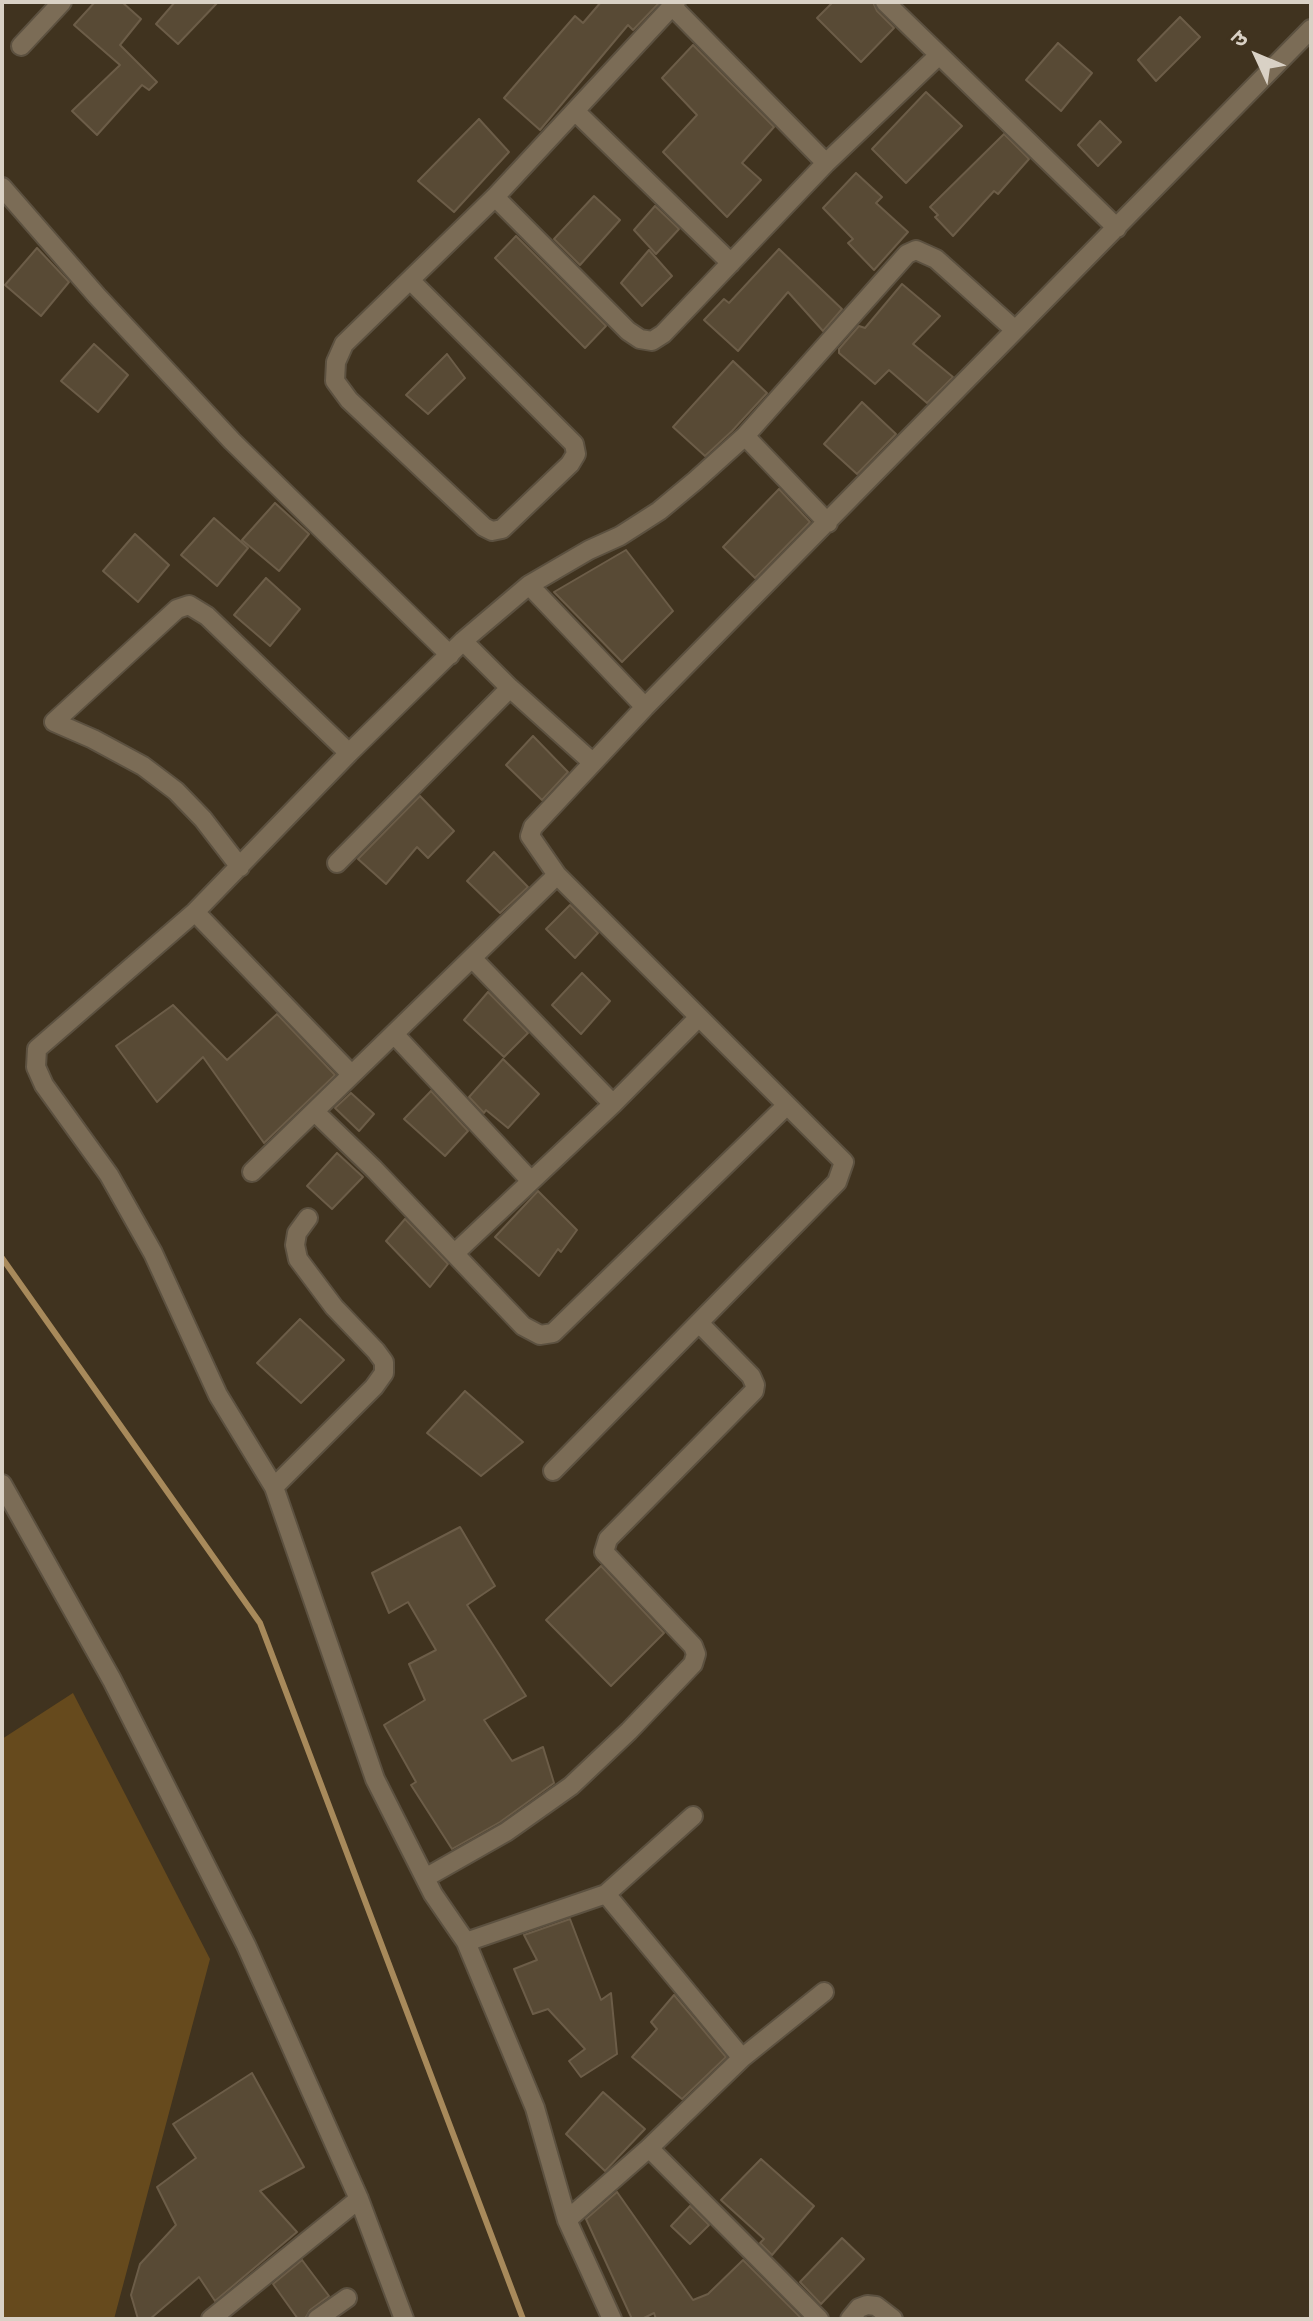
<!DOCTYPE html>
<html>
<head>
<meta charset="utf-8">
<style>
	body { margin:0 }
	#map { position:relative; width:1313px; height:2321px; overflow:hidden; background:#40331f; font-family:Signika,"Noto Sans Devanagari",sans-serif }
	canvas { display:block }
	.frame { position:absolute; inset:0; border:4px solid #d9d1c5; pointer-events:none }
	.north { position:absolute; left:1217px; top:16px; width:80px; height:80px; -webkit-text-stroke:6px #40331f; paint-order:stroke; rotate:314deg; font-size:22px; font-weight:700; line-height:32px; text-align:center; color:#d9d1c5 }
	.north::after { content:''; display:block; margin:auto; width:28px; height:36px; background:#d9d1c5; clip-path:polygon(50% 0,100% 100%,50% 72%,0 100%) }
</style>
</head>
<body>
<div id="map">
<canvas width="1313" height="2321"></canvas>
<div class="frame"></div>
<div class="north">उ</div>
</div>
<script>
const c = document.querySelector('canvas').getContext('2d');
c.lineJoin = 'round';
function paint(path, color) {
  c.fillStyle = color;
  c.fill(path, 'evenodd');
}
function shape(rows) {
  const path = new Path2D();
  for (const r of rows) {
    path.moveTo(r[0], r[1]);
    for (let i = 2; i < r.length; i += 2) path.lineTo(r[i], r[i + 1]);
  }
  return path;
}
function stroke(path, color, width, dash) {
  c.strokeStyle = color;
  c.lineWidth = width;
  c.lineCap = dash ? 'butt' : 'round';
  c.setLineDash(dash || []);
  c.stroke(path);
}
paint(shape([
	[73,1693,210,1959,114,2319,2,2319,2,1739]
]), '#664a1d');
stroke(shape([
	[2,1258,260,1623,523,2319]
]), '#a88a5b', 6);
const building = shape([
	[95,2,122,2,141,19,120,45,157,82,149,90,142,85,97,135,72,111,120,65,74,25,95,2],
	[175,2,218,2,178,44,156,24,175,2],
	[601,2,660,2,633,30,628,25,540,130,504,98,575,16,583,23,601,2],
	[833,2,873,2,877,11,894,28,861,62,817,18,833,2],
	[1180,17,1200,37,1156,81,1138,60,1180,17],
	[1058,43,1092,73,1061,111,1026,80,1058,43],
	[693,45,774,127,742,163,761,180,727,217,663,152,697,115,662,78,693,45],
	[926,92,962,126,906,183,872,149,926,92],
	[479,119,509,152,454,212,418,181,479,119],
	[1100,121,1121,142,1098,166,1078,145,1100,121],
	[1004,134,1029,159,998,194,994,191,953,236,935,217,938,215,930,207,1004,134],
	[856,173,882,197,876,203,908,232,874,270,848,243,853,239,823,208,856,173],
	[594,196,620,220,580,265,554,239,594,196],
	[655,206,679,229,656,254,634,230,655,206],
	[516,236,606,326,585,348,495,258,516,236],
	[37,248,69,282,41,316,5,285,37,248],
	[779,249,842,309,823,331,788,292,738,351,704,320,724,299,729,303,779,249],
	[649,250,672,276,642,306,621,283,649,250],
	[902,284,940,316,913,344,953,377,927,403,889,370,875,384,839,353,839,349,859,326,865,328,902,284],
	[94,344,128,375,98,412,61,381,94,344],
	[447,354,465,378,428,414,406,395,447,354],
	[733,361,767,393,732,431,705,456,673,427,733,361],
	[862,402,896,434,857,474,824,444,862,402],
	[779,489,810,522,755,578,723,547,779,489],
	[275,503,309,534,279,571,242,540,275,503],
	[214,518,248,548,217,586,181,555,214,518],
	[135,534,169,565,138,602,103,571,135,534],
	[626,550,673,611,622,662,554,592,626,550],
	[266,578,300,609,270,646,234,615,266,578],
	[533,736,568,772,542,800,506,765,533,736],
	[420,796,454,831,428,858,417,847,386,884,358,859,420,796],
	[494,852,528,887,500,913,467,881,494,852],
	[570,905,598,933,575,958,546,929,570,905],
	[582,973,610,1001,581,1034,552,1005,582,973],
	[488,992,528,1033,504,1057,464,1020,488,992],
	[173,1005,227,1060,277,1014,335,1075,264,1143,203,1057,157,1102,116,1046,173,1005],
	[503,1059,539,1094,508,1128,486,1110,484,1113,469,1097,503,1059],
	[431,1091,468,1131,445,1156,404,1119,431,1091],
	[351,1093,374,1114,359,1131,335,1108,351,1093],
	[337,1153,363,1177,332,1209,307,1186,337,1153],
	[538,1191,577,1230,561,1252,558,1249,539,1276,495,1237,538,1191],
	[405,1219,448,1264,430,1287,386,1241,405,1219],
	[300,1319,344,1360,301,1403,257,1363,300,1319],
	[465,1391,523,1442,481,1476,427,1433,465,1391],
	[460,1527,495,1586,467,1605,526,1696,484,1720,512,1761,543,1747,554,1783,500,1822,452,1849,411,1785,416,1782,384,1725,425,1700,409,1664,436,1650,408,1602,389,1613,372,1573,460,1527],
	[601,1566,664,1633,611,1686,546,1620,601,1566],
	[570,1919,601,2000,611,1993,617,2054,581,2077,569,2061,585,2049,548,2009,533,2014,514,1969,537,1960,524,1935,570,1919],
	[674,1995,726,2057,682,2099,632,2057,657,2029,651,2022,674,1995],
	[252,2073,304,2167,260,2191,297,2232,215,2301,199,2277,150,2319,138,2319,131,2295,140,2264,176,2225,157,2187,196,2158,173,2124,252,2073],
	[603,2092,645,2129,605,2171,566,2134,603,2092],
	[761,2159,814,2206,772,2255,760,2243,764,2239,721,2200,761,2159],
	[617,2192,693,2300,708,2294,743,2260,802,2319,656,2319,654,2313,642,2319,632,2319,586,2219,617,2192],
	[690,2206,709,2225,690,2244,671,2226,690,2206],
	[842,2238,864,2259,821,2304,800,2282,842,2238],
	[302,2260,329,2296,310,2310,305,2319,298,2319,273,2284,302,2260]
]);
paint(building, '#584a35');
stroke(building, '#6c5d48', 2);
const street = shape([
	[885,2,1117,228],
	[672,6,826,163],
	[21,46,62,2],
	[576,112,731,263],
	[2,187,97,296,232,441,450,655],
	[495,197,628,331,640,339,652,341,663,334,826,163,938,56],
	[410,280,574,444,576,454,570,464,502,529,492,531,484,527,349,400,335,381,336,362,344,344,495,197,676,2],
	[745,436,828,523],
	[529,585,589,550,620,536,659,511,695,481,745,436,907,254,916,250,936,259,1015,330],
	[463,641,510,688,592,762],
	[337,863,510,688],
	[240,867,203,819,176,791,143,766,93,739,54,722,177,609,189,605,207,616,349,753],
	[195,912,351,1074],
	[472,958,613,1104],
	[394,1034,531,1181],
	[315,1112,374,1169,523,1326,540,1335,553,1333,786,1106],
	[252,1172,557,875],
	[455,1253,613,1104,698,1018],
	[553,1471,837,1182,844,1162,557,875,530,836,533,827,645,707,1311,29],
	[2,1484,112,1680,246,1945,359,2199,404,2319],
	[274,1487,374,1387,384,1373,384,1362,376,1351,334,1307,298,1259,295,1245,297,1233,308,1218],
	[425,1878,506,1832,571,1786,629,1731,693,1664,696,1654,693,1646,604,1552,608,1539,754,1391,755,1385,751,1376,699,1323],
	[606,1894,742,2058],
	[466,1942,606,1894,693,1816],
	[649,2148,742,2058,824,1992],
	[567,2220,649,2148,819,2319],
	[211,2319,359,2199],
	[317,2319,347,2298],
	[612,2319,567,2220,535,2108,466,1942,433,1894,375,1779,274,1487,218,1395,153,1253,109,1175,44,1085,36,1067,37,1049,195,912,349,753,463,641,529,585,645,707],
	[850,2319,859,2308,867,2305,876,2306,893,2319]
]);
stroke(street, '#5c5140', 22);
stroke(street, '#7b6c56', 18);
</script>
</body>
</html>
